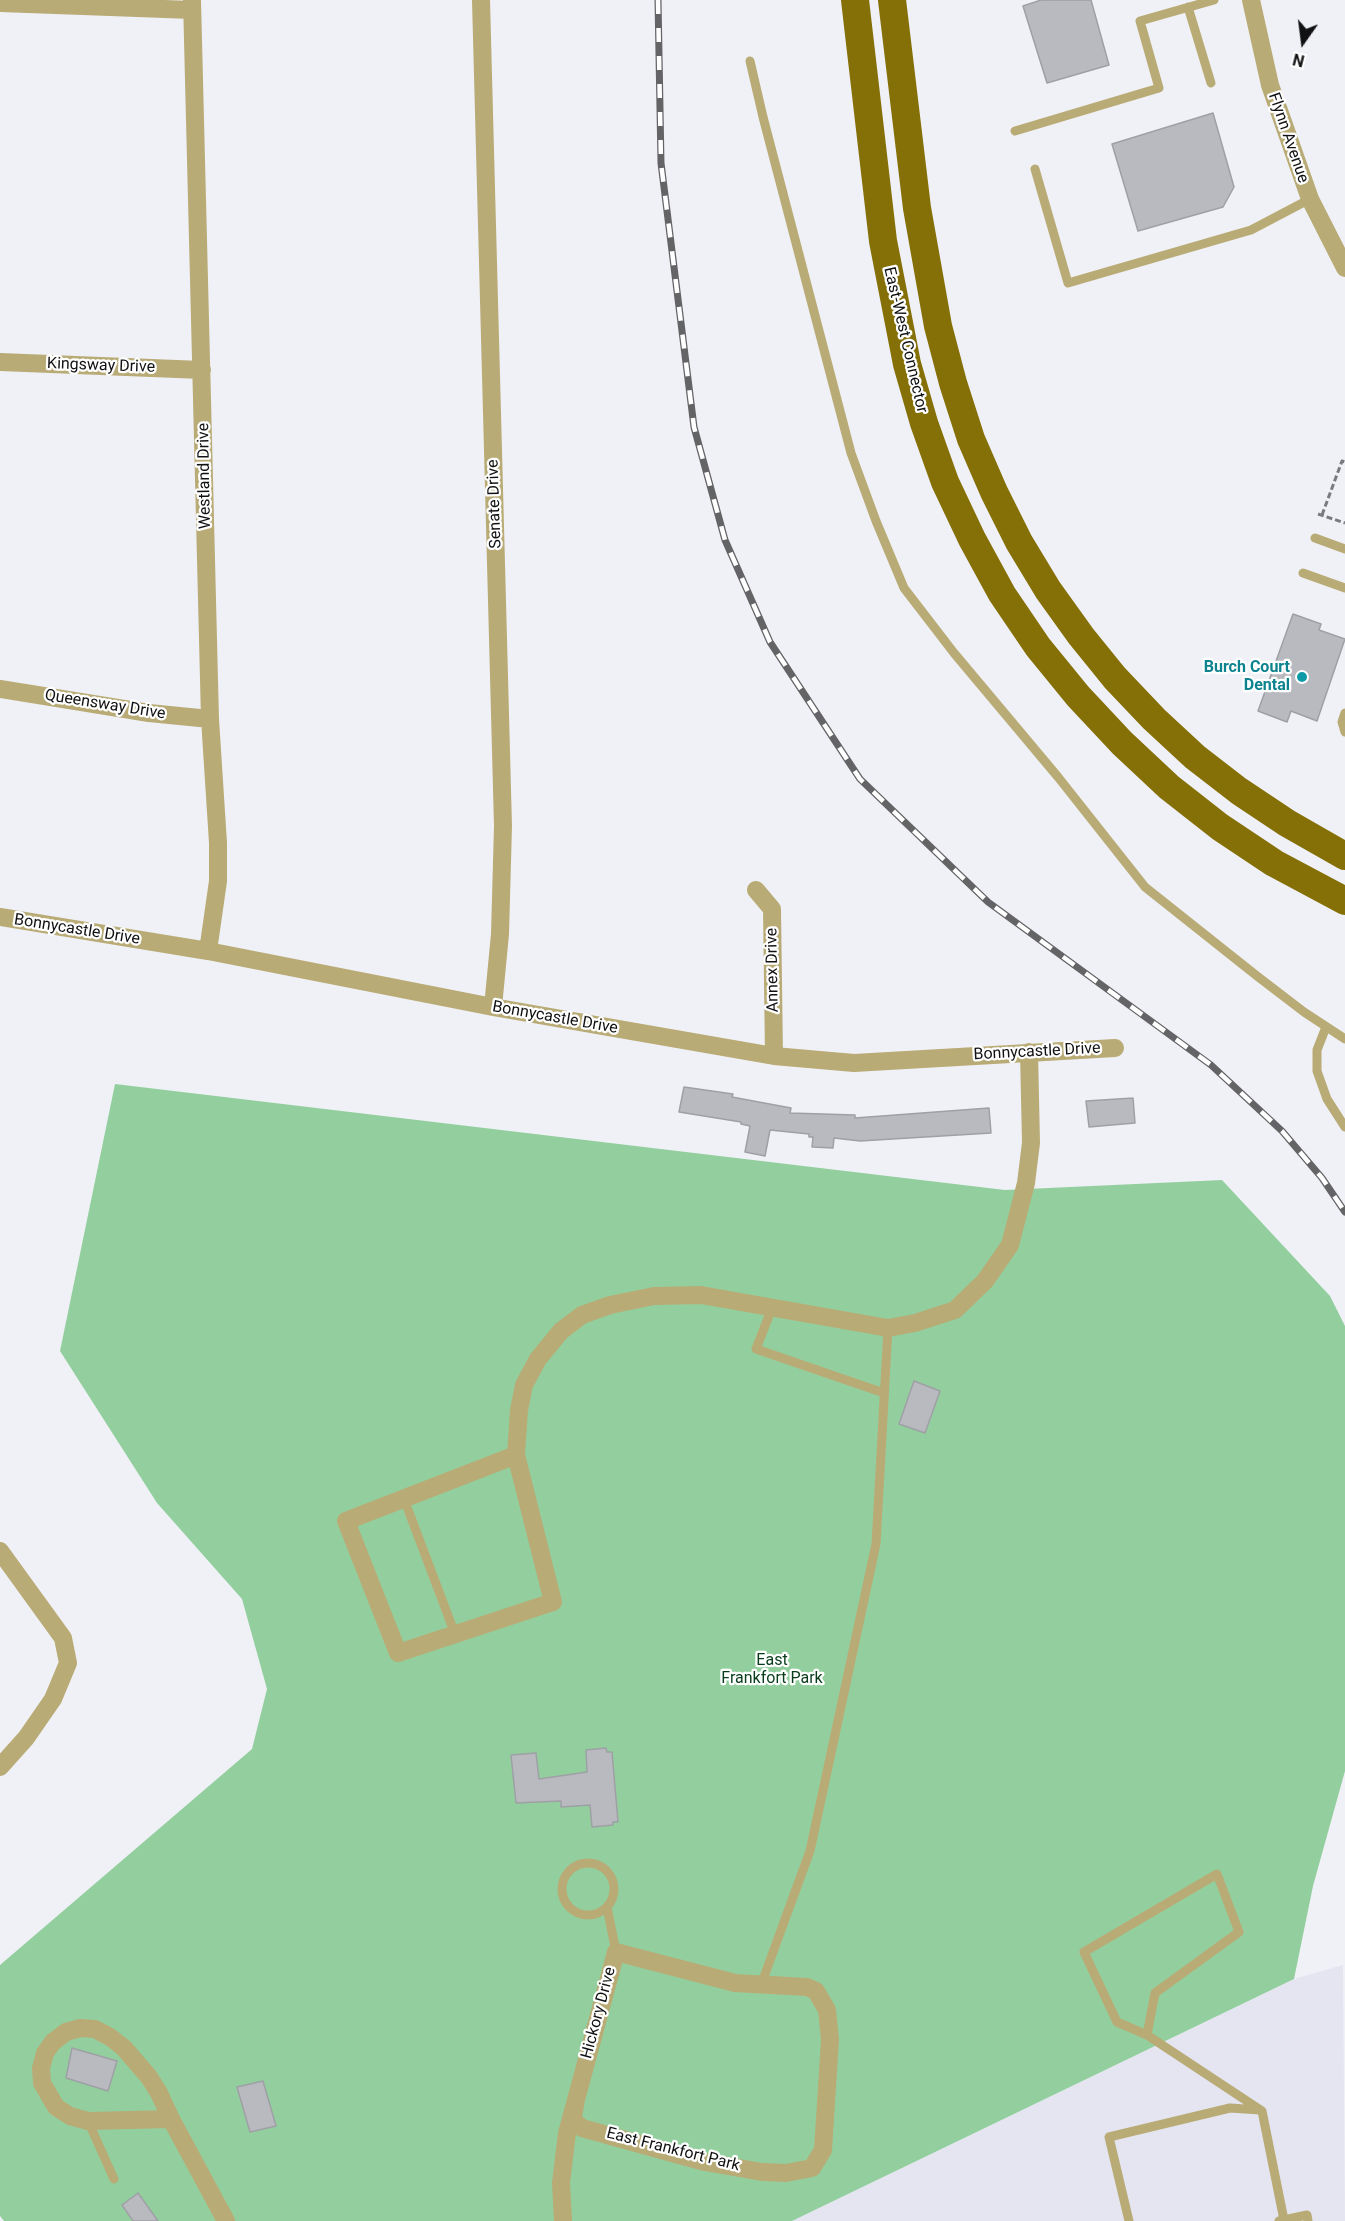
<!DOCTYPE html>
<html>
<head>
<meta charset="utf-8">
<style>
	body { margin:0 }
	#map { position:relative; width:1345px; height:2221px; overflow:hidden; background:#f0f1f6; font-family:Roboto,sans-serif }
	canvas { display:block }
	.north { position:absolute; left:1273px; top:12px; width:60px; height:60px; -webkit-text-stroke:4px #fefffe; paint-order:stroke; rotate:194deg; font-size:16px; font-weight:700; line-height:24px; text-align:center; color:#111113 }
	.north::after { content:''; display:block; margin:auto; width:21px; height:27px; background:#111113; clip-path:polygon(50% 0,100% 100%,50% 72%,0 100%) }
</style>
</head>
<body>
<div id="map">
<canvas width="1345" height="2221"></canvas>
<div class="north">N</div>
</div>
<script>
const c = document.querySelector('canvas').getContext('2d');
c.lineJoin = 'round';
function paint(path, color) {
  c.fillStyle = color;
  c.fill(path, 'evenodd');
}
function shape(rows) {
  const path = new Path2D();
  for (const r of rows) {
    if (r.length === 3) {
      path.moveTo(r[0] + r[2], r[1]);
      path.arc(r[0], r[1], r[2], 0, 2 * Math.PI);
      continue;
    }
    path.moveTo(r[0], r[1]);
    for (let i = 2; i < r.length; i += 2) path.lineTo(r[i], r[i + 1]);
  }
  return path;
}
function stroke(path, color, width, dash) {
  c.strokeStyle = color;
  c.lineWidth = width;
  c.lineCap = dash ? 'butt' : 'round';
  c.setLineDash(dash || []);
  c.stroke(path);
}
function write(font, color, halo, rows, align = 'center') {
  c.font = font + ' Roboto,sans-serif';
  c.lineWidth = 4.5;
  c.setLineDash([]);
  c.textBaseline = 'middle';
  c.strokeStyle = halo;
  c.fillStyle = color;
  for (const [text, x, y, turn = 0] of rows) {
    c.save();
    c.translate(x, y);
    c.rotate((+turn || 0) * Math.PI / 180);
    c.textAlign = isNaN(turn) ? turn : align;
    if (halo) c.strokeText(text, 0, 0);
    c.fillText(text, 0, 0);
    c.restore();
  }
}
paint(shape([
	[1343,1965,1345,2221,792,2221,1294,1979]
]), '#e4e5f1');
paint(shape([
	[115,1084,1005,1190,1222,1180,1330,1296,1345,1326,1345,1771,1313,1886,1294,1979,792,2221,4,2221,0,2216,0,1965,252,1749,267,1689,242,1599,157,1503,60,1351]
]), '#93cf9e');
const building = shape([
	[1041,0,1091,0,1109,65,1047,83,1023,6,1041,0],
	[1213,113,1234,187,1223,207,1138,231,1112,144,1213,113],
	[1293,614,1321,624,1319,630,1345,639,1317,721,1291,711,1287,722,1258,711,1293,614],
	[684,1087,733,1094,732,1097,791,1108,790,1113,855,1115,855,1118,989,1108,991,1133,860,1141,834,1138,833,1148,812,1147,813,1137,809,1137,809,1134,770,1130,765,1156,745,1152,750,1126,741,1124,741,1122,679,1112,684,1087],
	[1133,1098,1135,1123,1089,1127,1086,1101,1133,1098],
	[914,1381,940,1391,925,1433,899,1424,914,1381],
	[606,1748,607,1752,612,1752,618,1822,613,1822,613,1825,592,1827,590,1805,561,1807,561,1801,516,1803,511,1755,536,1753,539,1779,587,1772,586,1750,606,1748],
	[72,2048,117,2061,108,2091,66,2078,72,2048],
	[263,2081,276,2126,250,2132,237,2087,263,2081],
	[138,2193,158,2221,133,2221,122,2205,138,2193]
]);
paint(building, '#b9babf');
stroke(building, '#9fa0a5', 1.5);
stroke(shape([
	[1318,514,1345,523],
	[1322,515,1342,461,1345,462]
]), '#7a7b7e', 3, [6, 3]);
stroke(shape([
	[1188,7,1211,83],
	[750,61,763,117,851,453,876,521,904,588,954,653,1058,777,1145,887,1257,976,1304,1012,1345,1039],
	[1015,131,1159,88,1140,21,1214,0],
	[1035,169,1068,283,1251,230,1310,199],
	[1315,538,1345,549],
	[1303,573,1345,588],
	[1345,713,1342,722,1345,732],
	[1326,1027,1317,1050,1317,1071,1327,1099,1345,1127],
	[772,1308,756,1349,884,1393],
	[404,1499,455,1634],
	[588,1889,26],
	[607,1907,616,1952],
	[761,1985,810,1851,876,1544,888,1328],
	[1147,2035,1155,1993,1239,1932,1217,1874,1084,1952,1117,2022,1147,2035,1262,2111,1284,2220],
	[88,2121,114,2179],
	[1129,2221,1109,2137,1230,2108,1260,2110],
	[1279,2221,1307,2215,1308,2221]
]), '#b9ab76', 9);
stroke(shape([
	[192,0,210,719,218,843,218,881,208,951],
	[481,0,503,826,500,934,493,1007],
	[1251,0,1270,85,1310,199,1345,268],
	[0,3,192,10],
	[0,362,202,370],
	[0,689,149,713,210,719],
	[756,890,772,909,774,1056],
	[0,917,208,951,493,1007,774,1056,854,1063,1115,1048],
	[516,1455,346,1521,398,1653,553,1602,516,1455,519,1410,524,1385,538,1359,561,1331,582,1315,610,1305,654,1296,701,1295,888,1328,915,1323,955,1310,985,1281,1010,1245,1026,1183,1031,1143,1029,1052],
	[0,1551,63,1638,68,1663,53,1699,26,1738,0,1767],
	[80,2028,95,2029,110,2037,124,2048,149,2077,159,2093,171,2119,88,2121,70,2116,56,2107,42,2083,41,2068,45,2053,53,2042,66,2032,80,2028],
	[171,2119,226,2221],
	[563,2221,561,2183,567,2133,616,1952,735,1983,807,1987,816,1991,827,2010,830,2040,823,2150,812,2168,786,2173,762,2172,705,2162,672,2153,582,2128,574,2121,573,2116,575,2106]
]), '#b9ab76', 18);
stroke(shape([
	[855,0,883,241,907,364,924,423,945,482,972,539,1002,594,1038,647,1078,696,1122,743,1169,787,1220,827,1274,863,1345,901],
	[892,0,917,208,938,326,953,383,971,439,994,492,1019,542,1048,590,1081,636,1115,678,1154,719,1195,757,1239,791,1287,823,1345,856]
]), '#856f07', 28);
const rail = shape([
	[658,0,661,163,694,427,725,540,770,642,860,779,988,902,1211,1065,1282,1131,1322,1178,1345,1212]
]);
stroke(rail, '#646467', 7);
stroke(rail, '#fefffe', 4.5, [14]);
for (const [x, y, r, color] of [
	[1302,677,6,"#0f9aa8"]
]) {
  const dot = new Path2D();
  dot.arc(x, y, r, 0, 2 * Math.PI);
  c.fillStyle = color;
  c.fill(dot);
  stroke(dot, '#fefffe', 2);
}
write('16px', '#111113', '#fefffe', [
	["Flynn Avenue",1288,138,71],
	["East-West Connector",905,340,77],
	["Kingsway Drive",101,366,2],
	["Westland Drive",205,476,-91],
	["Senate Drive",495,504,-92],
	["Queensway Drive",105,705,9],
	["Bonnycastle Drive",77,930,9],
	["Annex Drive",773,970,-91],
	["Bonnycastle Drive",555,1018,10],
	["Bonnycastle Drive",1037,1052,-3],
	["Hickory Drive",599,2013,-75],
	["East Frankfort Park",673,2150,14]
]);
write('bold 16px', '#0d838f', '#fefffe', [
	["Burch Court",1290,668],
	["Dental",1290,686]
], 'right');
write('16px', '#083c1a', '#fefffe', [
	["East",772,1661],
	["Frankfort Park",772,1679]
]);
</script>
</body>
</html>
